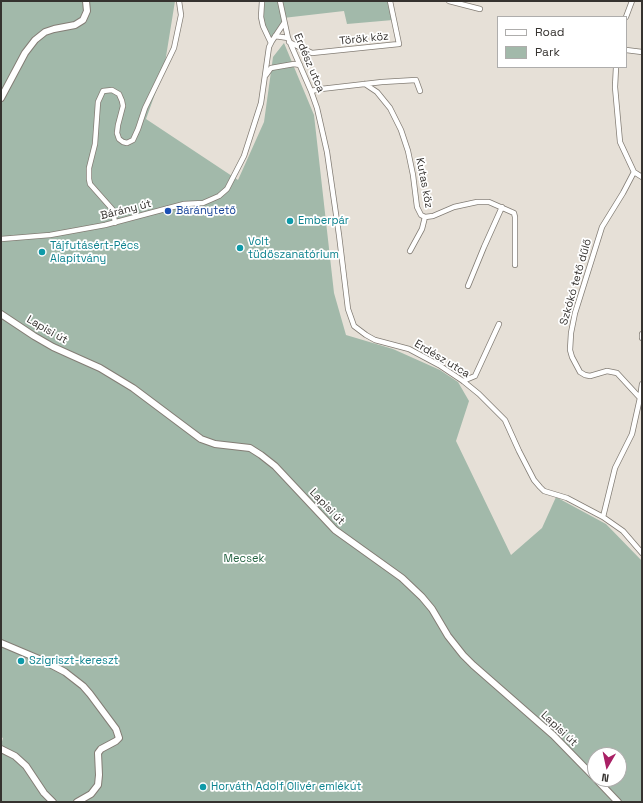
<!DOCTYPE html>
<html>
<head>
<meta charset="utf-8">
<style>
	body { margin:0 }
	#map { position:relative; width:643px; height:803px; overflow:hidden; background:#e6e0d7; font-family:"Space Grotesk",sans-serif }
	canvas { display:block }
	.frame { position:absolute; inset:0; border:2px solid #35322f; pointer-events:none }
	.legend { position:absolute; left:497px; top:16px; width:130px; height:52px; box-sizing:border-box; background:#fff; border:1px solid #aeadac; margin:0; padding:5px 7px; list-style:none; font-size:12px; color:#35322f }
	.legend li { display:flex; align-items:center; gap:8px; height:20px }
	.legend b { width:20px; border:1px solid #aeadac }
	.north { position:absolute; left:587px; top:747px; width:40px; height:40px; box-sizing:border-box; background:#fff; border:1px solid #aeadac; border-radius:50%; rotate:189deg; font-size:11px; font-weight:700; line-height:16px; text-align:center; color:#35322f }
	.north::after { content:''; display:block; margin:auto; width:14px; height:18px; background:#a92065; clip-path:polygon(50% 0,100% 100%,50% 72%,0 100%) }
</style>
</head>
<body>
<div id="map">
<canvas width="643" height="803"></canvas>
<div class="frame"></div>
<ul class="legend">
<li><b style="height:5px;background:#fff"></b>Road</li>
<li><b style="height:11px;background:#a2b9aa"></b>Park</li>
</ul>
<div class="north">N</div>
</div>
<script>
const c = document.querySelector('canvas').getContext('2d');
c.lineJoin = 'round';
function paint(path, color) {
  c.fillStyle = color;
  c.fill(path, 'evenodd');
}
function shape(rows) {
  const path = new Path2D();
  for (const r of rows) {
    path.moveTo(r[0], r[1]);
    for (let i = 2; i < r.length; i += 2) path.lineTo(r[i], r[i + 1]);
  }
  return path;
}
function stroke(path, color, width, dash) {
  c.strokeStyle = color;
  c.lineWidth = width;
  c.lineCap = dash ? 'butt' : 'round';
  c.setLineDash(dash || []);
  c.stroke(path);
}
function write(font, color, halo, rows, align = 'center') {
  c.font = font + ' "Space Grotesk",sans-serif';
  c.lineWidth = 3.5;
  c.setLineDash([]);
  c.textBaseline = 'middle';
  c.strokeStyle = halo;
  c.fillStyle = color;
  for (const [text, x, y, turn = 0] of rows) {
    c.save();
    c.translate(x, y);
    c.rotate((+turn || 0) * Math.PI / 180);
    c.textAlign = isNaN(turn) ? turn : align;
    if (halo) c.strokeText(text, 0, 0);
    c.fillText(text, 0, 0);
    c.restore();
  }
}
paint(shape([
	[1,1,175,1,164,69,146,119,238,180,264,122,273,57,284,43,314,115,334,293,346,335,393,349,440,370,458,382,469,401,456,441,511,555,542,528,556,497,606,524,642,561,642,802,1,802,1,745,3,738,1,737],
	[595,755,619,755,619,779,595,779],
	[263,1,390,1,393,20,347,24,344,11,283,18,284,23,272,41,263,26]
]), '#a2b9aa');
const street = shape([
	[262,1,261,17,263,26,271,43],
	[280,1,288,38,311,91,317,108,327,152,339,235,348,309,354,326,366,335,375,340,409,349,439,365,463,381,479,394,505,420,519,451,534,480,540,487,544,491,567,498,603,517,623,531,642,553],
	[449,1,480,9],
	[626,17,632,1],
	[275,36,288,38],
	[289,42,312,53,399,44,390,1],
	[626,50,642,52],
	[616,67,615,87,620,142,634,172,642,177],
	[266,75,271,68,294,64,300,65],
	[365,84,377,92,390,108,401,130,408,151,413,175,417,207,421,215,425,217,433,216,454,207,477,202,489,202,514,213,515,217,515,265],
	[311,91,321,89,382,82,416,80,420,91],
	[115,223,113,210,90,184,89,179,89,168,95,144,98,102,103,91,112,90,119,94,122,101,123,106,118,125,117,133,119,139,123,142,127,143,133,140,138,129,145,108,174,48,181,15,179,1],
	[1,239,50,235,105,225,184,204,203,203,219,196,227,189,244,156,261,103,269,47,272,41,284,23],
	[410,251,422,229,425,217],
	[468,286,484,247,502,207],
	[642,334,642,338],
	[463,381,475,376,499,324],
	[640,398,642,384],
	[603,517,615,468,632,434,640,398,617,373,607,371,590,376,585,375,580,372,572,357,570,350,571,333,575,313,602,227,623,193,634,172]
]);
const secondary = shape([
	[1,98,25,53,35,40,45,32,54,29,75,25,83,20,87,11,86,1],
	[1,314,34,336,53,347,100,368,133,388,201,439,215,444,250,448,261,455,275,466,335,530,402,578,422,597,432,609,448,636,463,655,473,665,553,735,595,778],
	[1,643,46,662,65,672,83,686,90,694,116,729,119,738,116,741,101,749,98,753,99,775,98,785,91,794,77,802],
	[1,749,15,756,26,766,44,793,53,802],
	[596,779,618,802]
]);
stroke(street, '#837d75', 6);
stroke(secondary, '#837d75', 8);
stroke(street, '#fff', 4.5);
stroke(secondary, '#fff', 6);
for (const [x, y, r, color] of [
	[168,211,4,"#1a4fb4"],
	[290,221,4,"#0f9aa8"],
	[240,248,4,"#0f9aa8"],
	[42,252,4,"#0f9aa8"],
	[21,661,4,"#0f9aa8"],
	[203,787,4,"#0f9aa8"]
]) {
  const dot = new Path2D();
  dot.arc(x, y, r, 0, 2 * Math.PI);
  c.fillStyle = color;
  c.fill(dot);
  stroke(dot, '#fff', 1.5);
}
write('11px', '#35322f', '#fff', [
	["Török köz",364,39,-6],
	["Erdész utca",309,63,67],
	["Kutas köz",424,183,79],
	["Bárány út",126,210,-14],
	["Szkókó tető dűlő",576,282,-74],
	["Lapisi út",47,330,30],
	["Erdész utca",442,359,31],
	["Lapisi út",327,507,46],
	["Lapisi út",559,729,43]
]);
write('11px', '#164399', '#fff', [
	["Báránytető",176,211]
], 'left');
write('11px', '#0d838f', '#fff', [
	["Emberpár",298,221],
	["Volt",248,242],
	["tüdőszanatórium",248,255],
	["Tájfutásért-Pécs",50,246],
	["Alapítvány",50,259],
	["Szigriszt-kereszt",29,661],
	["Horváth Adolf Olivér emlékút",211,787]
], 'left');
write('11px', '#256342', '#fff', [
	["Mecsek",244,559]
]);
</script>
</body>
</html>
